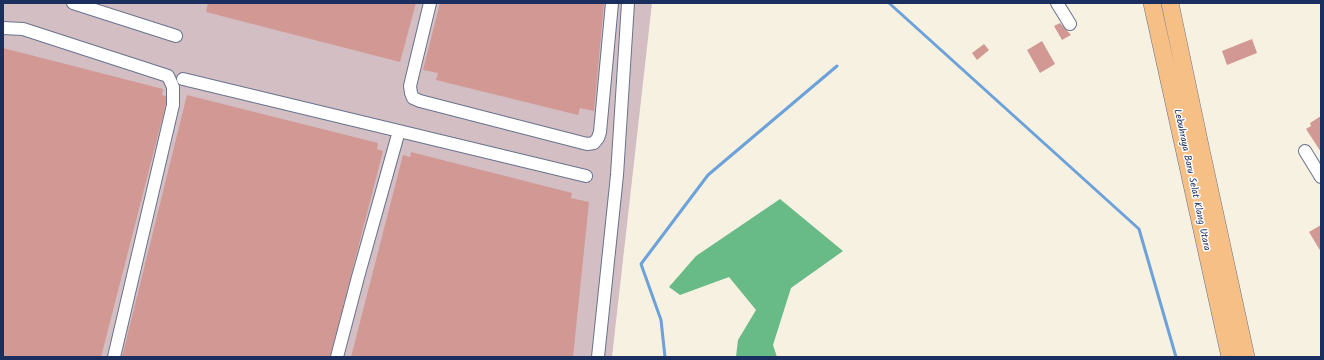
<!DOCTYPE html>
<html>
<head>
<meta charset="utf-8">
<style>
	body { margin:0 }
	#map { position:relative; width:1324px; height:360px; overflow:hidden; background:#f7f1e2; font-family:Kalam,sans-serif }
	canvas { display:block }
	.frame { position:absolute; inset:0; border:4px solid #1b2f5e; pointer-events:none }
</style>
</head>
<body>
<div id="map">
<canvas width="1324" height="360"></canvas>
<div class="frame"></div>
</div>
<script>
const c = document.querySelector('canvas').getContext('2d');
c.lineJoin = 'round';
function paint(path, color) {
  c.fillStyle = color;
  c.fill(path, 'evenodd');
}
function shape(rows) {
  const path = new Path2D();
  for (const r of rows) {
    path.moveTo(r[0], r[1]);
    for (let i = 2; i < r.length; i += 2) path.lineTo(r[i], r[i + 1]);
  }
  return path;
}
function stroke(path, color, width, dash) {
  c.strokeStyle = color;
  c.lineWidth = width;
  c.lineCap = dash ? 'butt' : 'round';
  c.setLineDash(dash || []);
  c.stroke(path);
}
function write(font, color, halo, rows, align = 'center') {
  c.font = font + ' Kalam,sans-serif';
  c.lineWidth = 3;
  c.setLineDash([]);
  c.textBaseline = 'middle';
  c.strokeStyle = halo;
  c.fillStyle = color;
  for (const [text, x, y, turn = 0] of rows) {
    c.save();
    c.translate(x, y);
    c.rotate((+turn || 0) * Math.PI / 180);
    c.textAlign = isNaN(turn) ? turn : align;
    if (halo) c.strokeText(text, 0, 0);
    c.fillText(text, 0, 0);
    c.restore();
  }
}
paint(shape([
	[3,3,652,3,612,357,3,357]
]), '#d2bec3');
paint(shape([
	[780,199,843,251,791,288,773,345,777,357,736,357,738,340,756,310,729,277,680,295,669,287,696,256]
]), '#68bb87');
stroke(shape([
	[889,3,1139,229,1176,357],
	[665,357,661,320,641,264,708,175,837,66]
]), '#6ca1d9', 3);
paint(shape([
	[208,3,416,3,400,62,206,12],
	[440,3,604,3,594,111,580,108,578,115,436,80,438,73,423,70],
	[1060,23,1071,35,1062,40,1054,26],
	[1252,39,1257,53,1227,65,1222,51],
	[1042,41,1055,64,1040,73,1027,50],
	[984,44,989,50,977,60,972,53],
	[3,48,163,89,162,95,166,96,166,104,157,139,101,357,3,357],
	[187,95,378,143,377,149,383,151,330,357,122,357],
	[1321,116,1321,152,1306,129,1311,126,1310,123],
	[411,152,572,193,571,198,589,202,573,357,351,357,403,155,410,157],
	[1321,225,1321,252,1309,232]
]), '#d29893');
const minor = shape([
	[73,3,176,36],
	[430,3,410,86,411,93,413,98,420,101,587,144,594,143,598,138,600,132,612,3],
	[1057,3,1070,24],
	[3,28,23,29,168,76,173,87,173,105,114,357],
	[183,79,586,176],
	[1305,151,1321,177],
	[337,357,358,277,399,131],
	[598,357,617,175,628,3]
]);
const highway = shape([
	[1152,3,1230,357],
	[1170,3,1201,150,1246,357]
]);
stroke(minor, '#68738c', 14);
stroke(highway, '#68738c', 18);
stroke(minor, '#fff', 12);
stroke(highway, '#f5bf86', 17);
write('10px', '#1b2f5e', '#fff', [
	["Lebuhraya Baru Selat Klang Utara",1191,180,78]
]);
</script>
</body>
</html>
